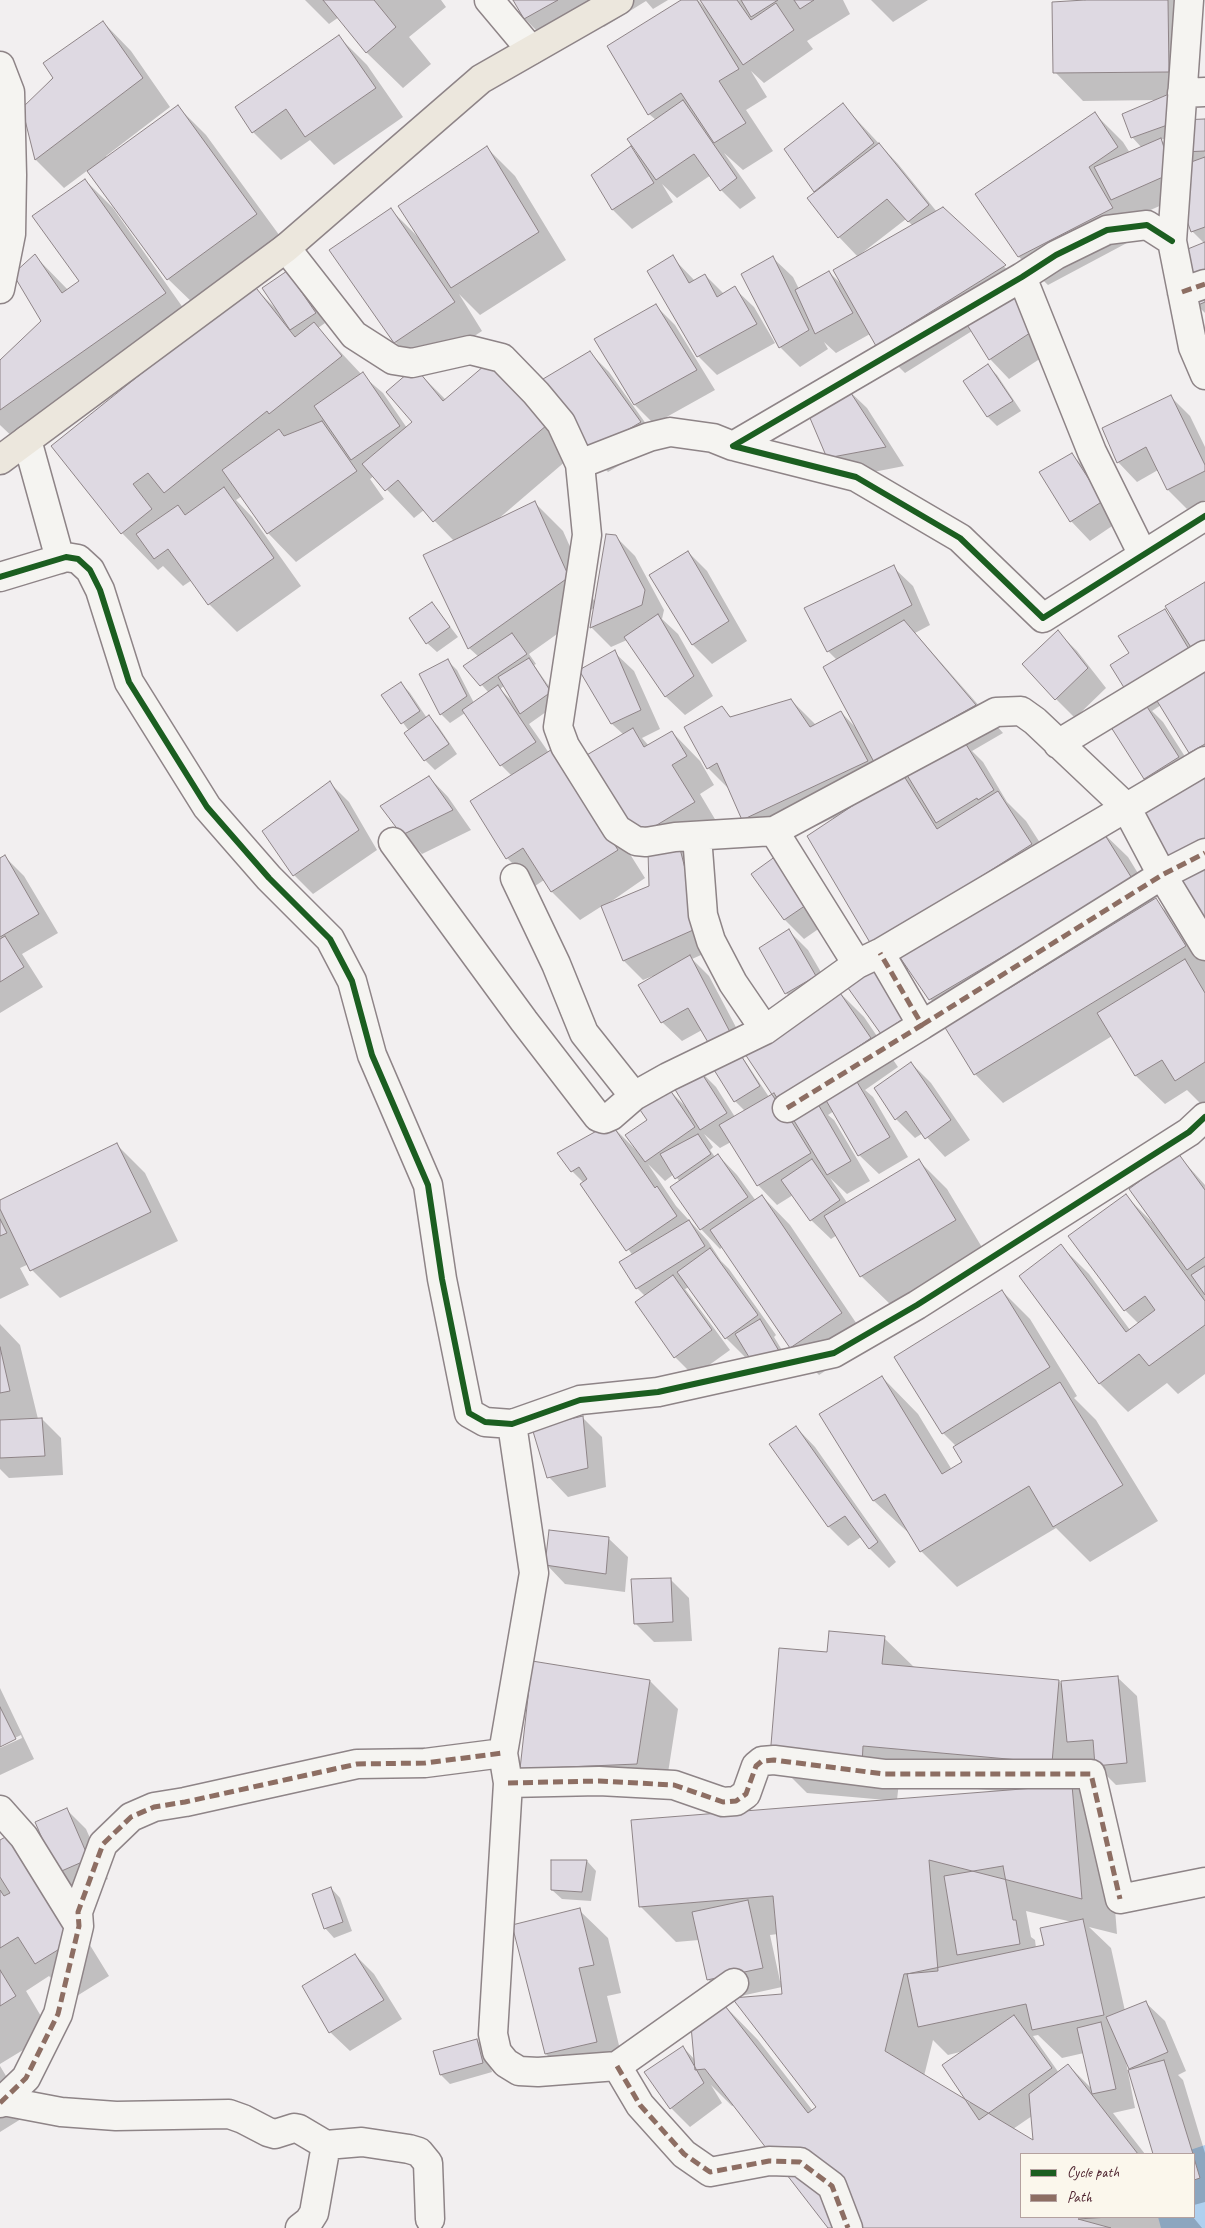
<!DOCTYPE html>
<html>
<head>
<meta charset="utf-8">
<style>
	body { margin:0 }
	#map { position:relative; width:1205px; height:2228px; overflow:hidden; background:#f2eff0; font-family:Caveat,sans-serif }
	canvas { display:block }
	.legend { position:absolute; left:1020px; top:2153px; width:175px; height:65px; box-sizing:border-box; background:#fbf7ec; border:1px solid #b4a19f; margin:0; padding:6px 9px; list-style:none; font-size:15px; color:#4a1f2b }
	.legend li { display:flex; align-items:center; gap:10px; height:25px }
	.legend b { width:25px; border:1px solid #b4a19f }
</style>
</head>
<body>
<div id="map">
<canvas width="1205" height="2228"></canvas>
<ul class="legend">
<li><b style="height:6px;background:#1b5e20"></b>Cycle path</li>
<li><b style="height:6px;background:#8d6e63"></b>Path</li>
</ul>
</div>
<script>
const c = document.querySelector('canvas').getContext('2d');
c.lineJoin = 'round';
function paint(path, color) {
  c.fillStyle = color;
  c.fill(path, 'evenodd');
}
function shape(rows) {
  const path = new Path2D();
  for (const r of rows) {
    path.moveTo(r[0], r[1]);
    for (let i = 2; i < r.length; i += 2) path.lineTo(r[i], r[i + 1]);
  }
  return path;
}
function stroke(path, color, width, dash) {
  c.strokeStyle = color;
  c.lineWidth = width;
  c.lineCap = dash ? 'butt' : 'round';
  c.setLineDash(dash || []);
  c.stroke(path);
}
paint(shape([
	[1205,2145,1205,2228,1161,2228,1158,2217,1194,2217,1194,2154,1178,2154]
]), '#afd0ef');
paint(shape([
	[305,0,441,0,446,7,409,37,431,64,403,88,366,52,339,17,329,24],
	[514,0,668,0,653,9,646,1,604,27,598,21,553,47,525,19],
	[684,0,698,0,705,8,702,0,843,0,850,14,807,41,813,49,764,83,751,71,767,97,746,110,773,151,743,170,724,153,756,198,740,209,721,190,711,175,677,198,662,184,673,202,632,229,613,210,592,175,631,148,641,158,656,120,649,114],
	[871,0,928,0,893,22],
	[1087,0,1194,0,1180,121,1205,120,1205,313,1197,305,1204,243,1192,231,1180,197,1130,219,1140,236,1048,285,1019,257,977,194,1095,114,1123,142,1130,153,1142,148,1132,137,1158,100,1083,101,1055,72],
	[1182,132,1183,152,1194,163,1180,159,1161,140],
	[103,22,131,51,170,107,106,156,107,158,177,106,206,135,285,243,197,307,168,279,88,170,64,188,36,160,24,109],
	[339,37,367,65,403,117,334,165,310,140,281,160,253,132],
	[843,105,898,164,937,212,943,209,1033,294,1058,347,1009,379,990,359,972,331,905,373,877,345,870,334,836,353,824,342,828,349,800,367,780,347,743,275,773,258,793,277,799,289,829,272,841,284,858,257,839,237,815,191],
	[906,219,913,226,863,254,862,253],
	[487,148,515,176,566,260,480,315,459,294,482,331,423,370,395,342,391,210,418,237],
	[85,180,113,208,193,322,20,444,0,425,0,362,43,321,35,256,68,290,80,282],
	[672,257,695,281,705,275,724,294,734,288,754,307,775,343,717,375,698,356],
	[287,273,296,282,325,323,318,328,362,375,383,393,407,428,413,422,415,369,446,400,491,362,574,454,497,520,535,503,563,531,596,605,615,536,635,556,664,610,662,619,678,634,713,696,685,715,665,696,627,640,611,647,592,628,595,607,529,654,536,664,534,665,560,702,529,724,549,753,582,778,645,878,606,905,650,887,649,852,610,796,624,735,612,724,581,671,614,652,634,671,660,729,642,738,649,746,672,732,700,761,714,785,700,794,722,831,687,852,719,947,692,959,709,976,748,1050,804,1011,786,993,760,948,789,931,808,950,832,991,836,989,864,1017,898,1067,865,1090,873,1097,908,1157,879,1174,859,1155,834,1111,828,1115,834,1120,870,1181,847,1194,830,1178,848,1204,919,1161,947,1189,983,1249,890,1304,861,1276,837,1235,831,1239,811,1220,793,1195,777,1205,758,1185,731,1142,720,1148,704,1134,713,1147,710,1150,715,1157,718,1155,737,1175,756,1201,762,1196,790,1225,869,1342,819,1375,791,1347,723,1247,720,1249,701,1229,672,1187,680,1182,674,1174,665,1181,648,1164,676,1206,708,1241,721,1261,729,1269,776,1335,774,1337,791,1365,749,1355,745,1357,726,1338,689,1287,685,1289,730,1350,694,1376,675,1357,645,1296,637,1288,633,1256,584,1183,572,1171,611,1125,635,1149,665,1086,685,1106,697,1068,716,1087,735,1117,745,1111,735,1101,725,1058,702,1030,682,1041,662,1022,653,976,643,980,624,961,602,906,580,920,552,892,544,880,535,886,507,858,512,776,501,765,465,713,450,723,441,714,448,661,457,670,474,703,489,693,465,666,479,657,469,648,455,542,424,510,414,518,374,476,370,479,384,499,296,562,268,533,242,496,236,500,252,517,301,586,237,632,209,604,192,580,183,586,163,566,158,570,122,533,53,446,253,286,275,308],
	[505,685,513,702,500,689],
	[745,1053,774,1094,769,1097,741,1055],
	[656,306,675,325,715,390,654,424,635,405,595,340],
	[589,352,609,372,659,442,608,472,589,453],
	[988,366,997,375,1021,411,997,426,988,417,964,381],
	[847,389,867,408,904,466,848,477,828,457],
	[1170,396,1190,416,1205,447,1205,500,1187,509,1168,490,1158,470,1137,482,1118,462],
	[1072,455,1091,474,1121,520,1090,541,1071,521,1041,473],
	[688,552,707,571,747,641,712,664,693,645,651,575],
	[893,567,913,586,930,625,915,633,1003,733,972,751,983,762,1007,802,1026,821,1051,860,1099,829,1128,857,1155,901,1185,928,1205,961,1205,1108,1187,1090,1165,1104,1136,1076,1112,1036,1003,1103,975,1074,949,1018,930,999,909,969,901,974,833,818,771,847,743,819,731,791,708,768,722,708,732,718,791,700,816,725,841,712,856,728,837,660,828,651],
	[1205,584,1205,767,1190,752,1161,705,1152,711,1163,722,1198,777,1164,797,1145,778,1141,705,1130,654,1164,611,1176,622],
	[432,603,458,637,437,652,427,643],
	[1058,632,1077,651,1106,688,1075,718,1056,699],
	[401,683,410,693,427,718,429,717,438,726,457,754,435,770,425,760,409,731,383,695],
	[429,777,448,797,471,830,422,854,403,834],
	[330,783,349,802,377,850,313,894,294,875],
	[5,857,24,876,58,933,22,954,43,987,0,1013,0,859],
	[775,858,827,923,804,939,785,920,752,874],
	[874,970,926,1035,901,1052,882,1033],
	[911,1063,931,1083,970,1140,945,1157,923,1133,915,1138,896,1119],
	[117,1145,145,1173,178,1241,60,1298,32,1270,29,1264,20,1268,29,1285,0,1299,0,1201],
	[1178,1155,1205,1185,1205,1374,1178,1394,1167,1383,1128,1412,1100,1384,1021,1276,1061,1246,1089,1274,1130,1330,1139,1324,1125,1310,1070,1237,1125,1195,1152,1222],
	[1002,1291,1030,1319,1077,1396,1074,1398,1096,1420,1158,1521,1090,1562,1056,1528,957,1587,921,1551,912,1536,874,1501,821,1414,882,1377,918,1414,952,1470,964,1463,956,1446,943,1433],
	[0,1324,20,1345,38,1419,42,1419,61,1438,63,1475,9,1478,0,1469],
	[583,1418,602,1437,606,1487,568,1497,549,1477],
	[796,1427,815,1447,896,1562,889,1568,869,1548,861,1537,848,1546,829,1527,771,1445],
	[608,1538,628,1557,625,1592,565,1584,546,1564],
	[670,1579,689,1598,692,1641,654,1642,635,1623],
	[884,1638,915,1668,1059,1681,1062,1685,1117,1677,1137,1696,1146,1782,1116,1785,1097,1766,1096,1760,1091,1761,1108,1823,1117,1934,1089,1927,1111,1948,1125,2011,1145,2002,1165,2021,1186,2071,1178,2075,1183,2080,1205,2153,1205,2202,1194,2205,1194,2154,1154,2154,1130,2071,1132,2070,1125,2057,1135,2108,1113,2113,1145,2154,1021,2154,1021,2217,1193,2217,1202,2228,829,2228,735,2105,732,2106,711,2085,722,2103,690,2127,671,2108,683,2047,695,2060,722,2003,758,2040,813,2111,817,2107,783,1996,782,1987,727,1999,708,1979,699,1940,676,1942,640,1906,886,1800,807,1793,771,1757,828,1653],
	[899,1782,999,1791,897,1800],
	[1026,1911,1072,1922,1046,1946,1036,1948,1035,1940,1031,1937],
	[778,1934,782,1981,780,1981,770,1935],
	[1038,2035,1062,2058,1084,2053,1092,2089,1068,2065,1059,2073,1033,2036],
	[933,2040,948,2055,964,2051,970,2103,924,2076],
	[1032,2116,1034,2143,1013,2129],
	[650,1681,678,1709,665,1792,549,1797,521,1768],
	[0,1688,34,1759,0,1775,0,1748,22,1738,21,1735,0,1745],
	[67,1810,86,1829,108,1879,77,1892,58,1873],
	[0,1842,45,1872,109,1976,72,1999,49,1976,26,1991,51,2033,0,2064],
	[587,1861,596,1871,591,1901,562,1899,552,1890],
	[331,1888,340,1898,352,1931,334,1938,325,1928],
	[579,1910,608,1938,621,1993,607,1996,625,2070,574,2082,546,2054,514,1926],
	[355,1955,374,1974,402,2019,350,2051,330,2032],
	[477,2040,486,2050,492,2072,450,2084,441,2075],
	[0,2066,29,2114,0,2132]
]), '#0003');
const building = shape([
	[323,0,374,0,396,27,366,53,323,0],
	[513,0,558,0,524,19,513,0],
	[681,0,697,0,739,69,719,81,746,123,714,143,681,93,648,115,607,46,681,0],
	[700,0,737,0,751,20,776,3,794,30,743,65,700,0],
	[741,0,778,0,751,17,741,0],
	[794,0,814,0,800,9,794,0],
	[1085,0,1168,0,1169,72,1053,73,1052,2,1085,0],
	[103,21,143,78,35,160,22,108,53,78,43,63,103,21],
	[339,35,376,88,305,137,286,109,252,133,235,107,339,35],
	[1169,94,1173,123,1131,138,1122,114,1169,94],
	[683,100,737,178,720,191,694,154,656,180,627,139,683,100],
	[843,103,874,143,814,192,784,149,843,103],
	[178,105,257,214,167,280,87,171,178,105],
	[1095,112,1118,147,1089,167,1113,208,1018,257,975,194,1095,112],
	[1205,119,1205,151,1182,152,1180,120,1205,119],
	[1161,138,1172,173,1111,200,1094,167,1161,138],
	[879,143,929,205,908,222,887,199,838,238,807,198,879,143],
	[487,146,539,232,451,288,398,206,487,146],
	[631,146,654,183,612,210,591,175,631,146],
	[1205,157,1205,227,1191,232,1169,170,1205,157],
	[85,179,166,293,0,410,0,360,41,321,13,274,35,254,62,293,79,281,32,216,85,179],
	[943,207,1006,265,876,346,833,270,943,207],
	[391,208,455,302,394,343,329,250,391,208],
	[1205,242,1205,302,1196,306,1173,255,1205,242],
	[673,255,689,283,705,274,717,297,735,286,757,324,697,357,647,271,673,255],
	[773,256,809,330,779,348,741,274,773,256],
	[287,271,316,313,290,330,262,288,287,271],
	[829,271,853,313,815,334,795,290,829,271],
	[253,284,295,337,314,322,342,356,269,414,267,411,164,493,148,473,133,484,152,509,121,534,51,446,253,284],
	[1016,288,1039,327,989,360,966,323,1016,288],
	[656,304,697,370,634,405,594,339,656,304],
	[590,351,641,422,588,453,538,382,590,351],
	[491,360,547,425,433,522,398,480,385,491,362,464,412,422,386,392,415,367,443,401,491,360],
	[988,364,1013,401,987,417,963,381,988,364],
	[363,372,400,426,351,460,314,406,363,372],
	[847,387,886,447,827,458,807,411,847,387],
	[1171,395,1205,465,1205,471,1167,490,1146,447,1117,463,1102,428,1171,395],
	[322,421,357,471,267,534,222,470,279,429,284,436,322,421],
	[1072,453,1103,501,1070,522,1039,472,1072,453],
	[224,487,274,558,208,605,168,549,154,559,136,534,178,505,185,515,224,487],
	[535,501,569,577,468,649,423,555,535,501],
	[606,534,616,535,645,590,642,605,590,628,606,534],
	[688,551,729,621,692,645,649,575,688,551],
	[894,565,912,605,827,652,804,608,894,565],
	[1205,582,1205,652,1197,657,1165,606,1205,582],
	[432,602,450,627,426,644,409,618,432,602],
	[1165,609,1193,656,1128,694,1110,665,1129,653,1118,636,1165,609],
	[658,614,694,676,665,697,624,637,658,614],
	[904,620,976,705,874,762,823,667,904,620],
	[1058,630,1088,668,1055,700,1022,664,1058,630],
	[512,633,527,654,480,686,463,666,512,633],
	[615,650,641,710,611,724,579,670,615,650],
	[529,658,551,692,520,714,498,677,529,658],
	[448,659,467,696,440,715,419,674,448,659],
	[1205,666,1205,744,1189,753,1154,696,1205,666],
	[401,682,420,711,401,724,381,695,401,682],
	[498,685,536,742,500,766,462,710,498,685],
	[791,699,810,727,841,711,868,761,742,820,717,763,707,769,684,727,722,706,730,717,791,699],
	[1144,702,1179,757,1144,779,1109,724,1144,702],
	[429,715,449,744,424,761,404,733,429,715],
	[633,728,644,747,672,731,687,756,672,765,695,802,637,837,612,795,609,797,585,756,633,728],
	[964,741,994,790,978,800,977,798,936,823,907,775,964,741],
	[554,748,618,850,551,892,523,848,506,859,470,801,554,748],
	[902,773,937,829,998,791,1032,844,872,946,807,836,902,773],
	[1205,774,1205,842,1170,863,1141,813,1205,774],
	[429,776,453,810,402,835,380,806,429,776],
	[330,781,359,830,293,876,262,831,330,781],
	[1100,827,1133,880,929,1000,899,956,1100,827],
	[678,841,700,927,623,961,601,906,649,886,648,851,678,841],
	[5,855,39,914,0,937,0,858,5,855],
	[776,856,809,903,784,920,751,874,776,856],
	[1205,862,1205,919,1179,879,1205,862],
	[1156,898,1186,946,974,1075,941,1021,1004,983,1008,989,1156,898],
	[789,929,816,976,785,994,759,948,789,929],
	[5,936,24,967,0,982,0,939,5,936],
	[690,955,730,1032,709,1044,688,1008,661,1023,638,985,690,955],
	[1185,959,1205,993,1205,1062,1175,1081,1162,1060,1135,1076,1097,1013,1185,959],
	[874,969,907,1016,881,1034,848,988,874,969],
	[836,987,871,1038,777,1102,743,1051,836,987],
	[737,1049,760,1086,734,1102,711,1065,737,1049],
	[911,1062,951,1120,925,1139,906,1111,895,1120,874,1088,911,1062],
	[697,1066,727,1113,700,1130,671,1083,697,1066],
	[854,1077,890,1137,858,1156,823,1095,854,1077],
	[666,1084,695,1127,645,1162,625,1135,647,1120,636,1104,666,1084],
	[774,1093,811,1153,757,1186,719,1125,774,1093],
	[815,1099,851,1161,827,1175,790,1114,815,1099],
	[611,1123,655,1188,657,1186,677,1216,626,1251,580,1184,587,1179,579,1167,571,1172,557,1153,611,1123],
	[698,1134,711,1154,675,1179,660,1154,698,1134],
	[117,1143,151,1212,30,1271,0,1209,0,1200,117,1143],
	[1178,1153,1205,1190,1205,1257,1187,1270,1129,1189,1178,1153],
	[718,1154,748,1197,700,1230,670,1187,718,1154],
	[812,1159,840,1200,810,1221,781,1180,812,1159],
	[919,1159,956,1220,860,1277,824,1216,919,1159],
	[1126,1194,1205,1301,1205,1325,1149,1366,1139,1354,1099,1384,1019,1276,1061,1244,1126,1332,1155,1310,1145,1296,1124,1311,1068,1236,1126,1194],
	[762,1195,842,1313,790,1348,710,1230,762,1195],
	[0,1219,7,1233,0,1236,0,1219],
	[689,1220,705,1246,636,1289,619,1262,689,1220],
	[710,1248,758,1315,725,1339,677,1272,710,1248],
	[1205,1266,1205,1295,1191,1275,1205,1266],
	[673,1275,712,1330,674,1358,635,1302,673,1275],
	[1002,1290,1050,1367,942,1434,894,1357,1002,1290],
	[760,1319,782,1356,755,1367,735,1334,760,1319],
	[0,1347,10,1391,0,1393,0,1347],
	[882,1376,942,1474,962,1462,953,1447,1060,1382,1123,1485,1053,1527,1029,1486,920,1552,885,1494,873,1501,819,1414,882,1376],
	[583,1416,588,1468,547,1478,532,1428,583,1416],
	[42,1418,45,1456,0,1458,0,1420,42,1418],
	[796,1426,878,1542,869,1549,845,1516,828,1527,769,1444,796,1426],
	[549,1530,609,1537,606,1574,545,1565,549,1530],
	[671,1578,673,1622,634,1624,631,1579,671,1578],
	[829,1631,885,1636,882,1664,1059,1680,1052,1763,863,1746,862,1765,770,1757,779,1648,827,1652,829,1631],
	[532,1661,650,1680,637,1764,520,1769,532,1661],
	[1118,1676,1127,1763,1095,1766,1093,1740,1067,1742,1061,1681,1118,1676],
	[0,1707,16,1739,0,1747,0,1707],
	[1072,1785,1082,1899,929,1860,938,1971,904,1974,885,2051,1033,2140,1029,2094,1068,2064,1138,2154,1021,2154,1021,2217,1109,2217,1078,2219,1111,2228,828,2228,705,2069,695,2070,691,2026,722,2002,808,2113,816,2107,732,1998,782,1994,773,1896,639,1907,631,1820,1072,1785],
	[67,1808,89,1859,57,1873,35,1822,67,1808],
	[9,1835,74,1940,35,1964,18,1937,0,1948,0,1890,4,1896,10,1893,0,1877,0,1840,9,1835],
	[551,1860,587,1860,582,1892,551,1890,551,1860],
	[1003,1866,1013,1920,1016,1920,1020,1944,957,1955,944,1876,1003,1866],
	[331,1887,343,1922,324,1929,312,1894,331,1887],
	[748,1900,763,1968,707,1980,692,1912,748,1900],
	[580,1908,594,1965,579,1968,597,2042,545,2054,512,1925,580,1908],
	[1083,1919,1104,2015,1032,2030,1026,2004,918,2027,907,1974,1044,1945,1040,1928,1083,1919],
	[355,1954,384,2000,329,2033,302,1986,355,1954],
	[0,1970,16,1996,0,2006,0,1970],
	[1146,2001,1168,2052,1129,2069,1106,2017,1146,2001],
	[1014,2015,1052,2068,979,2120,942,2065,1014,2015],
	[1101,2022,1116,2089,1092,2094,1077,2028,1101,2022],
	[477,2039,483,2063,440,2075,433,2051,477,2039],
	[683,2046,704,2083,670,2109,644,2072,683,2046],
	[1164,2060,1193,2154,1153,2154,1128,2070,1164,2060],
	[1194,2158,1200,2178,1194,2180,1194,2158]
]);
paint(building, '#ded9e2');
stroke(building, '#8e8487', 1);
const minor = shape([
	[489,0,531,50],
	[1189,0,1172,241,1193,347,1205,375],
	[0,66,10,92,12,175,11,234,0,289],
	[1182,93,1205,92],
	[1172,241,1147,225,1107,230,1056,255,1022,277,733,446,856,477,960,538,1043,618,1205,516],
	[286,248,354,335,393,360,412,363,470,350,502,358,536,393,561,423,580,464,587,535,558,727,565,746,617,829,636,841,646,842,675,837,774,831],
	[1022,277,1092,452,1143,555],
	[1182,292,1205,284],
	[27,440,60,559],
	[580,464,649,437,670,432,713,438,733,446],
	[0,577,66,557,78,559,90,570,100,590,129,682,207,807,269,878,330,939,352,981,372,1055,428,1185,442,1279,469,1413,485,1422,512,1424,580,1400,658,1392,834,1353,917,1305,1189,1132,1205,1117],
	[1058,744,1205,655],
	[697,836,703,915,711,941,733,983,765,1030],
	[393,842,524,1021,598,1117,604,1119,611,1116,634,1096,668,1077,765,1030,857,964,880,953,1205,761],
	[515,878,556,964,584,1033,634,1096],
	[857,964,774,831,996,712,1021,711,1035,721,1126,807,1162,875,1205,946],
	[922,1025,1162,875,1205,853],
	[787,1108,922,1025,880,953],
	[512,1424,534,1573,503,1753,508,1783,493,2034,497,2052,506,2063,519,2071,538,2072,617,2066,734,1983],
	[508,1783,599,1781,674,1785,723,1802,736,1801,746,1794,756,1766,762,1761,774,1760,884,1774,1091,1774,1120,1899,1205,1882],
	[0,1810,24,1837,79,1926],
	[617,2066,640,2105,684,2154,710,2172,769,2161,800,2162,832,2186,848,2228],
	[3,2101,61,2112,116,2116,229,2114,243,2119,268,2132,275,2134,294,2128,299,2129,326,2145,362,2142,409,2149,419,2152,428,2163,430,2219],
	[0,2103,26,2078,58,2014,79,1926,78,1912,103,1844,131,1817,154,1807,185,1802,357,1764,425,1763,503,1753],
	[300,2228,309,2221,314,2213,326,2145]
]);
const major = shape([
	[0,460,286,248,481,79,619,0]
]);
stroke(minor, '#8e8487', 31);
stroke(major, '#8e8487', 31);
stroke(minor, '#f5f4f1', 28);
stroke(major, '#ece7dd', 28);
stroke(shape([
	[1182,292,1205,284],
	[922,1025,1162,875,1205,853],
	[787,1108,922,1025,880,953],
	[508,1783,599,1781,674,1785,723,1802,736,1801,746,1794,756,1766,762,1761,774,1760,884,1774,1091,1774,1120,1899],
	[617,2066,640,2105,684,2154,710,2172,769,2161,800,2162,832,2186,848,2228],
	[0,2103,26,2078,58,2014,79,1926,78,1912,103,1844,131,1817,154,1807,185,1802,357,1764,425,1763,503,1753]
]), '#8d6e63', 5, [10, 5]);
stroke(shape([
	[1172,241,1147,225,1107,230,1056,255,1022,277,733,446,856,477,960,538,1043,618,1205,516],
	[0,577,66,557,78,559,90,570,100,590,129,682,207,807,269,878,330,939,352,981,372,1055,428,1185,442,1279,469,1413,485,1422,512,1424,580,1400,658,1392,834,1353,917,1305,1189,1132,1205,1117]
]), '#1b5e20', 6);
</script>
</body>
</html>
